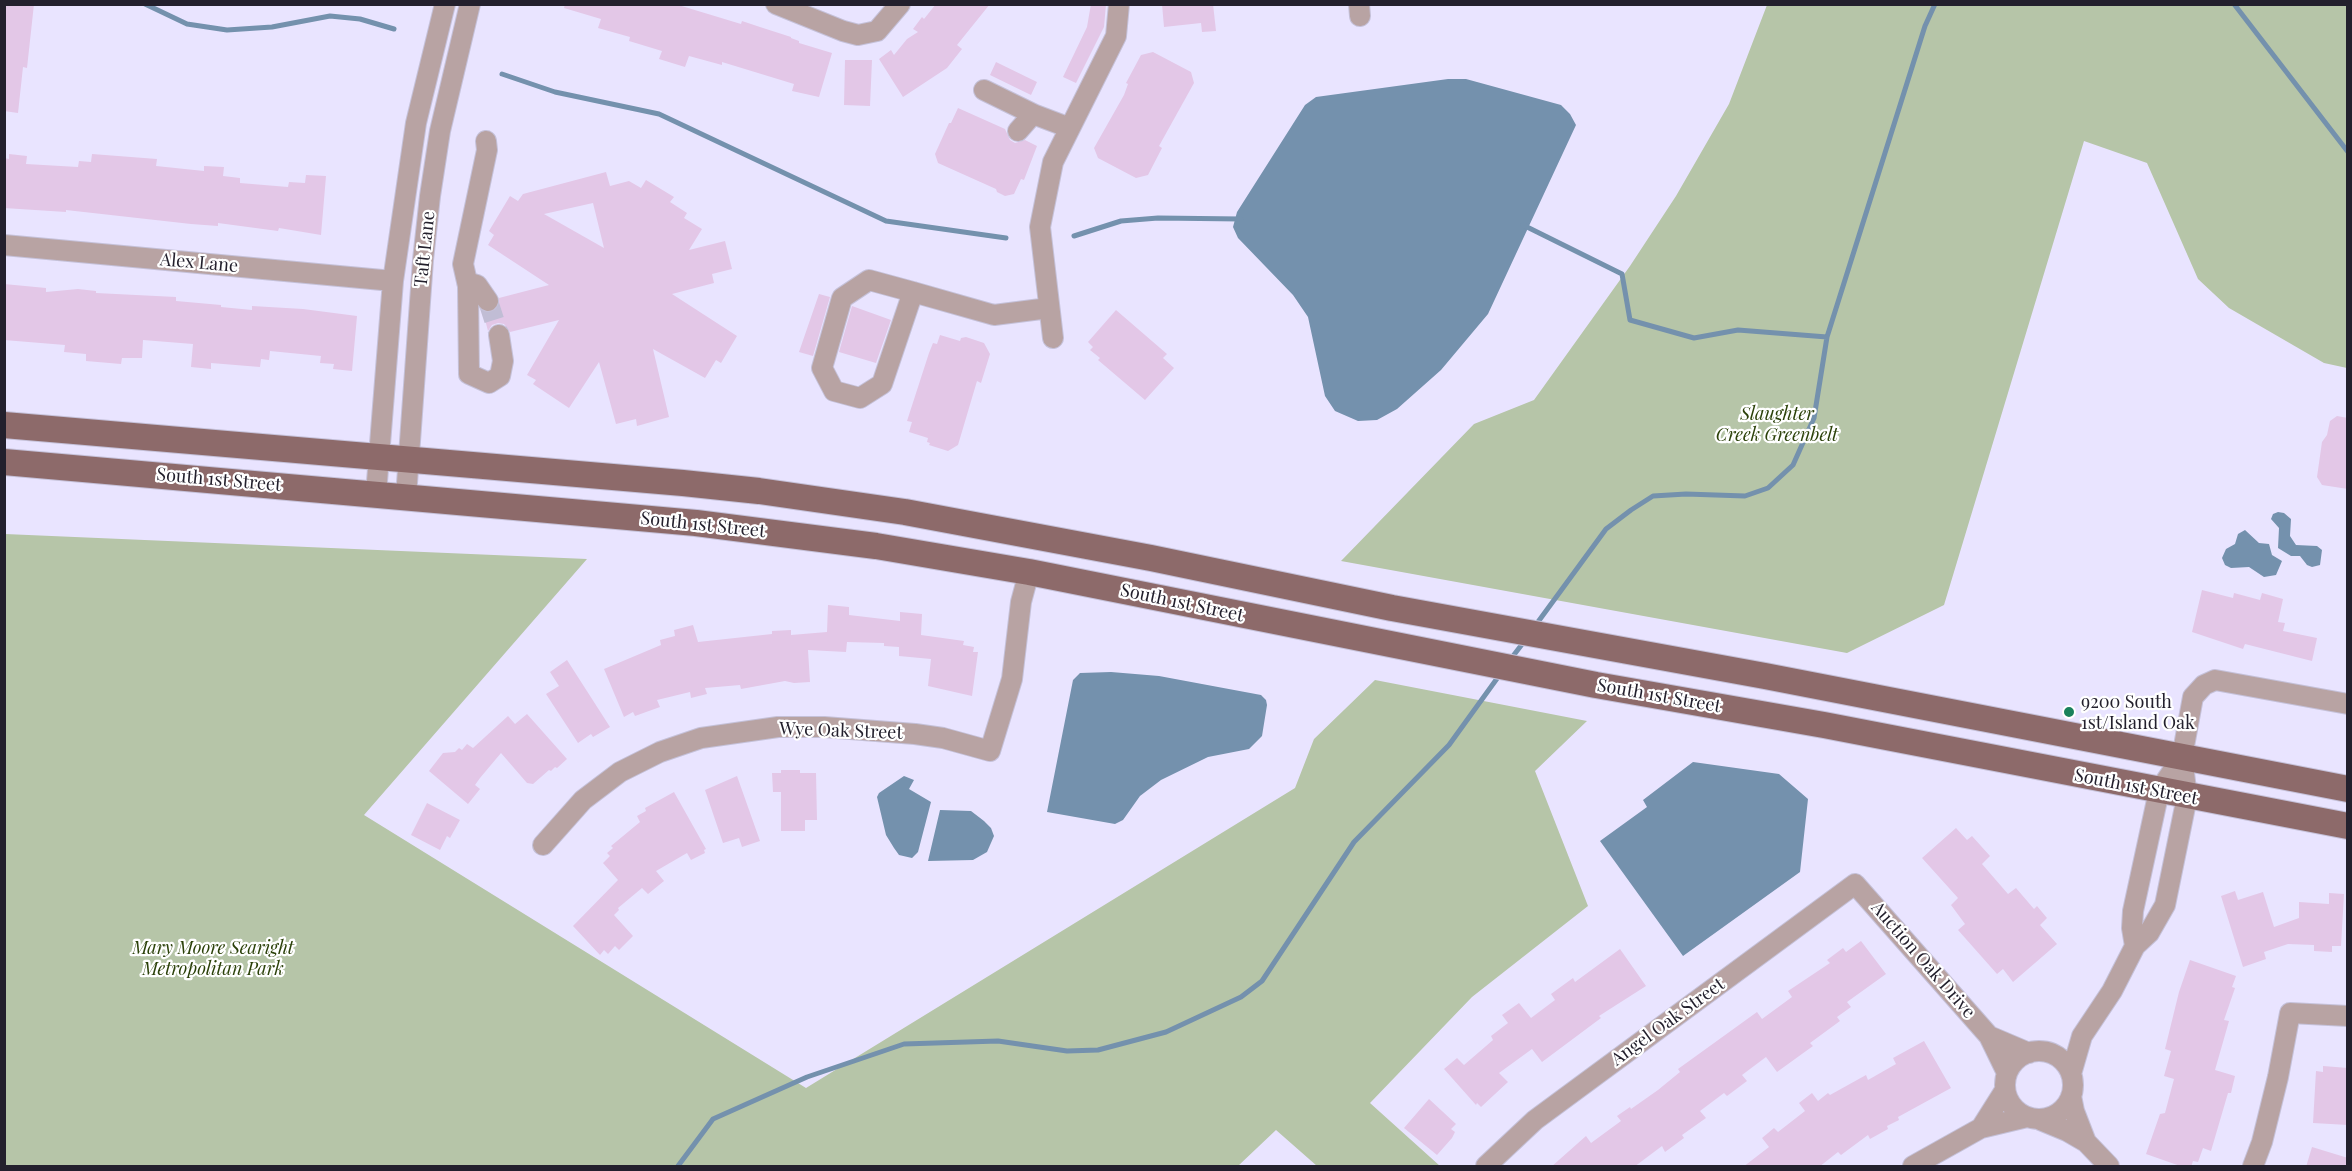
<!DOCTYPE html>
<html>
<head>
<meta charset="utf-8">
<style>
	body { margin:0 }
	#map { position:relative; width:2352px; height:1171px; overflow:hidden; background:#e9e4ff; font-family:"Playfair Display",serif }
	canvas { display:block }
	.frame { position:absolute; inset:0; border:6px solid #23202d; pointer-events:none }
</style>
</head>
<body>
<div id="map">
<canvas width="2352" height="1171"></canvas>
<div class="frame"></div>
</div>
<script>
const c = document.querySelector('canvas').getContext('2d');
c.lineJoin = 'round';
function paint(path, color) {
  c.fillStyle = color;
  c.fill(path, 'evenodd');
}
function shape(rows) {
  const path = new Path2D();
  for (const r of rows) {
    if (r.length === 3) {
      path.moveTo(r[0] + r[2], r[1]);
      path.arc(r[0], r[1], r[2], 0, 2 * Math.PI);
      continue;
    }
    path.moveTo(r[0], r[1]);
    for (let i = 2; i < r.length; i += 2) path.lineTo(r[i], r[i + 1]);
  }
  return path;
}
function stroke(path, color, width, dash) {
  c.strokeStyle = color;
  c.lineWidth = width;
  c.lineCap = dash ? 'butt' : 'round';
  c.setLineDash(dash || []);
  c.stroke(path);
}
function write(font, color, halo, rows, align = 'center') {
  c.font = font + ' "Playfair Display",serif';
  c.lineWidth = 4.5;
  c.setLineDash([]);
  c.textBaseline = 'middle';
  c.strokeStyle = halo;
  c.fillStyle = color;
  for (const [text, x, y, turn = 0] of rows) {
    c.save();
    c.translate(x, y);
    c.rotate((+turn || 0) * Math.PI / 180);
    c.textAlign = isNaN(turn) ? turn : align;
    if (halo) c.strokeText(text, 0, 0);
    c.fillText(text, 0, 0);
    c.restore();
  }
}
paint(shape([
	[1767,5,2347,5,2347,368,2324,363,2229,308,2198,279,2147,163,2084,141,1944,605,1847,653,1341,561,1474,424,1534,400,1630,266,1676,196,1729,104],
	[5,534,587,559,364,815,806,1088,1295,788,1314,739,1375,680,1587,721,1535,771,1588,906,1472,997,1370,1103,1440,1166,1317,1166,1276,1130,1238,1166,5,1166]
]), '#b6c5a8');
paint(shape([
	[1448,79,1466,79,1561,105,1570,114,1576,125,1488,314,1441,370,1397,409,1377,420,1358,421,1335,411,1325,396,1308,317,1293,295,1238,238,1233,227,1237,212,1305,105,1316,97],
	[2278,512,2284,513,2291,519,2290,536,2296,545,2317,546,2322,550,2320,565,2312,567,2307,565,2300,556,2291,556,2278,548,2279,528,2271,519,2273,514],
	[2245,530,2259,543,2269,544,2272,555,2282,561,2276,575,2264,577,2249,567,2231,568,2225,565,2222,558,2226,549,2235,544,2238,534],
	[1111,672,1159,676,1261,695,1266,700,1267,705,1262,736,1249,749,1208,757,1161,780,1140,796,1123,820,1115,824,1047,812,1073,680,1080,673],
	[1693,762,1779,774,1808,799,1800,872,1683,956,1600,841,1647,807,1643,800],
	[904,776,914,780,909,789,931,802,918,852,912,858,899,855,894,848,886,835,877,797,879,793],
	[940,810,971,811,984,821,991,828,994,836,987,852,973,860,928,861]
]), '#7491ad');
stroke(shape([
	[145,4,187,24,227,30,272,27,330,16,360,19,394,29],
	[2234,4,2348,152],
	[502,74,555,92,659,114,886,221,1006,238],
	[1523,225,1622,274,1630,320,1694,338,1738,330,1827,337],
	[1074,236,1121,221,1158,218,1241,219],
	[1535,626,1606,529,1631,510,1653,496,1686,494,1745,496,1768,488,1793,465,1814,418,1827,337,1925,26,1935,4],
	[1510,660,1526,639],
	[678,1166,713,1119,807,1077,904,1044,998,1041,1067,1051,1098,1050,1166,1032,1241,997,1262,981,1354,842,1449,745,1501,673]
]), '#7491ad', 5);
paint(shape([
	[4,4,34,4,27,68,23,67,18,113,4,111],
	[565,4,675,4,741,24,742,21,760,27,791,37,791,38,799,41,799,43,832,53,819,97,792,91,794,84,722,62,722,65,689,56,685,67,659,59,662,51,629,41,630,37,598,28,601,19,564,8],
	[936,4,990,4,957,45,962,49,947,68,903,97,879,59,891,50,894,55,907,39,918,32,913,29,922,17,924,19],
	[1091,4,1106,4,1104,27,1076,83,1063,77,1087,27],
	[1162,4,1213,4,1216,31,1202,32,1201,23,1164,27],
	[1153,52,1191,72,1194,83,1159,146,1162,148,1148,175,1136,178,1098,158,1094,148,1124,95,1128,84,1126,83,1141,55],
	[845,60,872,60,870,106,844,105],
	[996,62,1037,82,1031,95,990,75],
	[958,108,1005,129,1010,140,1015,143,1025,140,1037,146,1024,180,1021,179,1014,194,1005,196,997,192,996,189,938,163,935,154,949,123,951,123],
	[9,154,27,156,26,164,78,167,79,161,91,162,92,154,157,159,156,166,204,171,204,166,224,167,223,176,240,178,240,183,288,187,289,182,305,183,306,175,326,176,321,235,279,228,278,231,218,223,218,226,191,224,66,210,66,212,4,208,4,158,9,159],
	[606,172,610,186,629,181,641,188,646,180,674,197,670,202,687,213,684,218,702,229,689,250,725,241,732,269,712,274,714,283,672,294,737,336,721,363,716,360,705,378,653,349,669,417,637,426,636,419,616,424,599,362,569,408,533,384,536,380,527,375,559,320,510,332,504,324,498,323,492,325,488,331,483,312,490,313,495,310,499,306,499,298,549,285,488,245,494,235,489,231,510,196,518,201,523,194],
	[593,203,604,248,544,214],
	[4,284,46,288,46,292,78,289,96,291,96,293,176,297,176,301,221,305,221,307,252,310,252,306,303,309,357,316,352,371,333,369,334,364,320,363,321,356,270,351,269,360,261,359,260,367,211,363,211,369,191,367,193,344,143,340,142,358,122,358,121,364,86,361,86,354,64,352,65,345,4,340],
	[819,294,830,297,813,356,799,352],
	[852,306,891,320,876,363,839,352],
	[1116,310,1167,354,1163,358,1174,368,1145,400,1098,360,1100,358,1090,350,1093,347,1088,342],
	[940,335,960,341,961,338,966,337,984,343,990,354,981,383,977,381,958,445,948,451,929,445,930,443,927,442,928,438,909,432,912,422,907,421,929,353,933,343,937,344],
	[2337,416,2348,418,2348,489,2322,485,2317,477,2322,442,2327,435,2330,421],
	[2202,590,2233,598,2234,593,2260,600,2262,593,2283,599,2278,622,2285,623,2283,631,2317,638,2312,661,2245,644,2243,649,2192,632],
	[828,605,849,607,849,615,900,621,900,612,922,614,921,635,964,641,963,645,974,647,973,652,978,652,972,696,928,686,931,659,899,656,899,647,884,646,884,643,847,642,846,652,808,650,810,682,794,683,785,681,741,689,740,685,705,688,707,694,691,698,690,692,657,700,660,707,635,716,633,712,624,717,604,669,661,645,660,640,675,636,674,630,693,625,698,642,772,634,772,631,791,630,791,635,827,632],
	[567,660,610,727,593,737,591,734,578,743,546,694,559,686,550,672],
	[527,714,567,759,557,768,555,767,551,771,549,770,533,784,527,783,501,753,480,778,475,785,480,789,468,804,429,771,443,753,455,752,459,748,462,750,467,744,473,748,508,716,515,724],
	[781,770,800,770,800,773,816,773,817,820,805,820,805,831,781,831,781,792,773,792,772,773,781,773],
	[737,776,760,841,742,847,739,838,723,843,705,790],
	[674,792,706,849,704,850,705,853,691,860,687,853,656,871,664,881,648,894,642,888,618,908,619,910,614,915,633,936,619,950,615,946,608,954,604,950,600,955,573,926,618,880,603,863,610,856,607,853,613,848,611,846,640,822,637,816,646,811,645,808],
	[427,803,460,820,450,838,447,836,440,850,411,835],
	[1956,828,1967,840,1972,836,1990,856,1982,864,2008,894,2016,888,2034,909,2037,906,2047,918,2040,925,2057,944,2013,982,2003,969,1997,974,1958,930,1965,924,1951,905,1958,898,1922,858],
	[2235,891,2238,900,2263,892,2274,927,2299,918,2299,902,2329,904,2329,893,2344,894,2341,946,2332,946,2332,952,2314,951,2314,945,2288,944,2264,952,2266,959,2243,967,2221,896],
	[1861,941,1886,974,1847,1002,1851,1007,1837,1017,1840,1021,1810,1043,1813,1046,1777,1072,1766,1057,1742,1075,1747,1081,1727,1096,1724,1093,1700,1111,1706,1118,1682,1135,1684,1138,1665,1152,1662,1146,1634,1167,1551,1167,1586,1136,1591,1143,1621,1121,1617,1116,1630,1107,1631,1109,1658,1090,1680,1072,1678,1069,1757,1012,1762,1019,1792,997,1788,991,1830,963,1827,960,1843,948,1846,952],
	[1620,949,1646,986,1599,1016,1601,1018,1542,1062,1532,1049,1499,1073,1508,1082,1481,1107,1477,1103,1476,1105,1444,1069,1457,1058,1464,1065,1493,1040,1491,1036,1508,1023,1502,1015,1519,1003,1531,1018,1555,1000,1551,994,1573,978,1575,982],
	[2190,960,2236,976,2232,987,2235,988,2224,1020,2229,1021,2215,1070,2235,1076,2231,1093,2228,1093,2211,1151,2203,1148,2198,1162,2193,1161,2191,1167,2183,1167,2146,1154,2160,1114,2165,1113,2174,1079,2164,1076,2171,1051,2165,1049,2179,992],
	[1924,1041,1951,1088,1898,1117,1899,1120,1887,1126,1888,1129,1870,1139,1868,1135,1841,1155,1838,1152,1819,1167,1743,1167,1769,1147,1762,1138,1774,1128,1778,1132,1805,1111,1799,1103,1812,1093,1818,1101,1828,1093,1830,1095,1866,1075,1868,1080,1896,1064,1893,1058],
	[2323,1066,2348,1068,2348,1125,2313,1123,2316,1071,2323,1072],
	[1429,1099,1456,1124,1451,1129,1455,1132,1452,1138,1437,1155,1404,1128],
	[2312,1147,2348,1158,2348,1167,2306,1167]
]), '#e3c7e7');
stroke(shape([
	[488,301,499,335]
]), '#c1bdd5', 20, [20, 10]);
const minor = shape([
	[776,4,843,31,858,35,877,31,900,4],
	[1359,4,1360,16],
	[984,90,1033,114],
	[1018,131,1033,114,1070,128],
	[486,141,487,150,463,264,468,286,469,374,489,383,500,376,503,361,499,335],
	[4,245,393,281],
	[467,282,477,285,488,301],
	[913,292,882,384,860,398,834,391,822,368,842,298,869,280,913,292,994,315,1049,308],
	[1053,338,1040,227,1053,162,1116,36,1119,4],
	[376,494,393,281,416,123,445,4],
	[406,497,423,260,430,196,440,131,470,4],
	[543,845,583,800,620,772,660,752,701,738,778,727,824,727,915,734,943,738,990,751,1012,679,1021,602,1029,572],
	[2135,946,2132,928,2133,911,2159,791,2182,757],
	[2039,1085,34],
	[2007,1073,1989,1036,2029,1053],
	[2071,1074,2082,1036,2112,991,2135,946,2149,933,2165,905,2187,797,2182,757,2193,697,2204,685,2215,680,2348,704],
	[2005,1090,1981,1128,2027,1117],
	[2038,1119,2067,1131,2086,1142,2074,1111,2071,1096],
	[2086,1142,2109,1166],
	[1486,1166,1535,1120,1855,884,1989,1036],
	[1913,1166,1981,1128],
	[2253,1166,2262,1142,2278,1077,2290,1013,2348,1016]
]);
const major = shape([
	[4,425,683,483,759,491,905,512,1151,558,1392,608,1765,676,2348,789],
	[4,462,696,523,876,546,1029,572,1596,685,1824,725,2348,826]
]);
stroke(minor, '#c5c1d9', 22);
stroke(major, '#c5c1d9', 28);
stroke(minor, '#b8a3a3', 20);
stroke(major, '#8d6a6a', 26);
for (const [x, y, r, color] of [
	[2069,712,6,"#19815c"]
]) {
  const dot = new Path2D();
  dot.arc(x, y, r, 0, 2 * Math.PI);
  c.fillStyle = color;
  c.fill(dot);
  stroke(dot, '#fff', 2);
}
write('18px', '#23202d', '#fff', [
	["Taft Lane",425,249,-84],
	["Alex Lane",199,263,5],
	["South 1st Street",219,480,5],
	["South 1st Street",703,525,6],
	["South 1st Street",1182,603,12],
	["South 1st Street",1659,696,10],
	["Wye Oak Street",841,731,2],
	["South 1st Street",2136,787,11],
	["Auction Oak Drive",1923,960,49],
	["Angel Oak Street",1668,1022,-36]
]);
write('italic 18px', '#2b4109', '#fff', [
	["Slaughter",1777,414],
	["Creek Greenbelt",1777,435],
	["Mary Moore Searight",213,948],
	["Metropolitan Park",213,969]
]);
write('18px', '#23202d', '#fff', [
	["9200 South",2081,702],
	["1st/Island Oak",2081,723]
], 'left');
</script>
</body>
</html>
